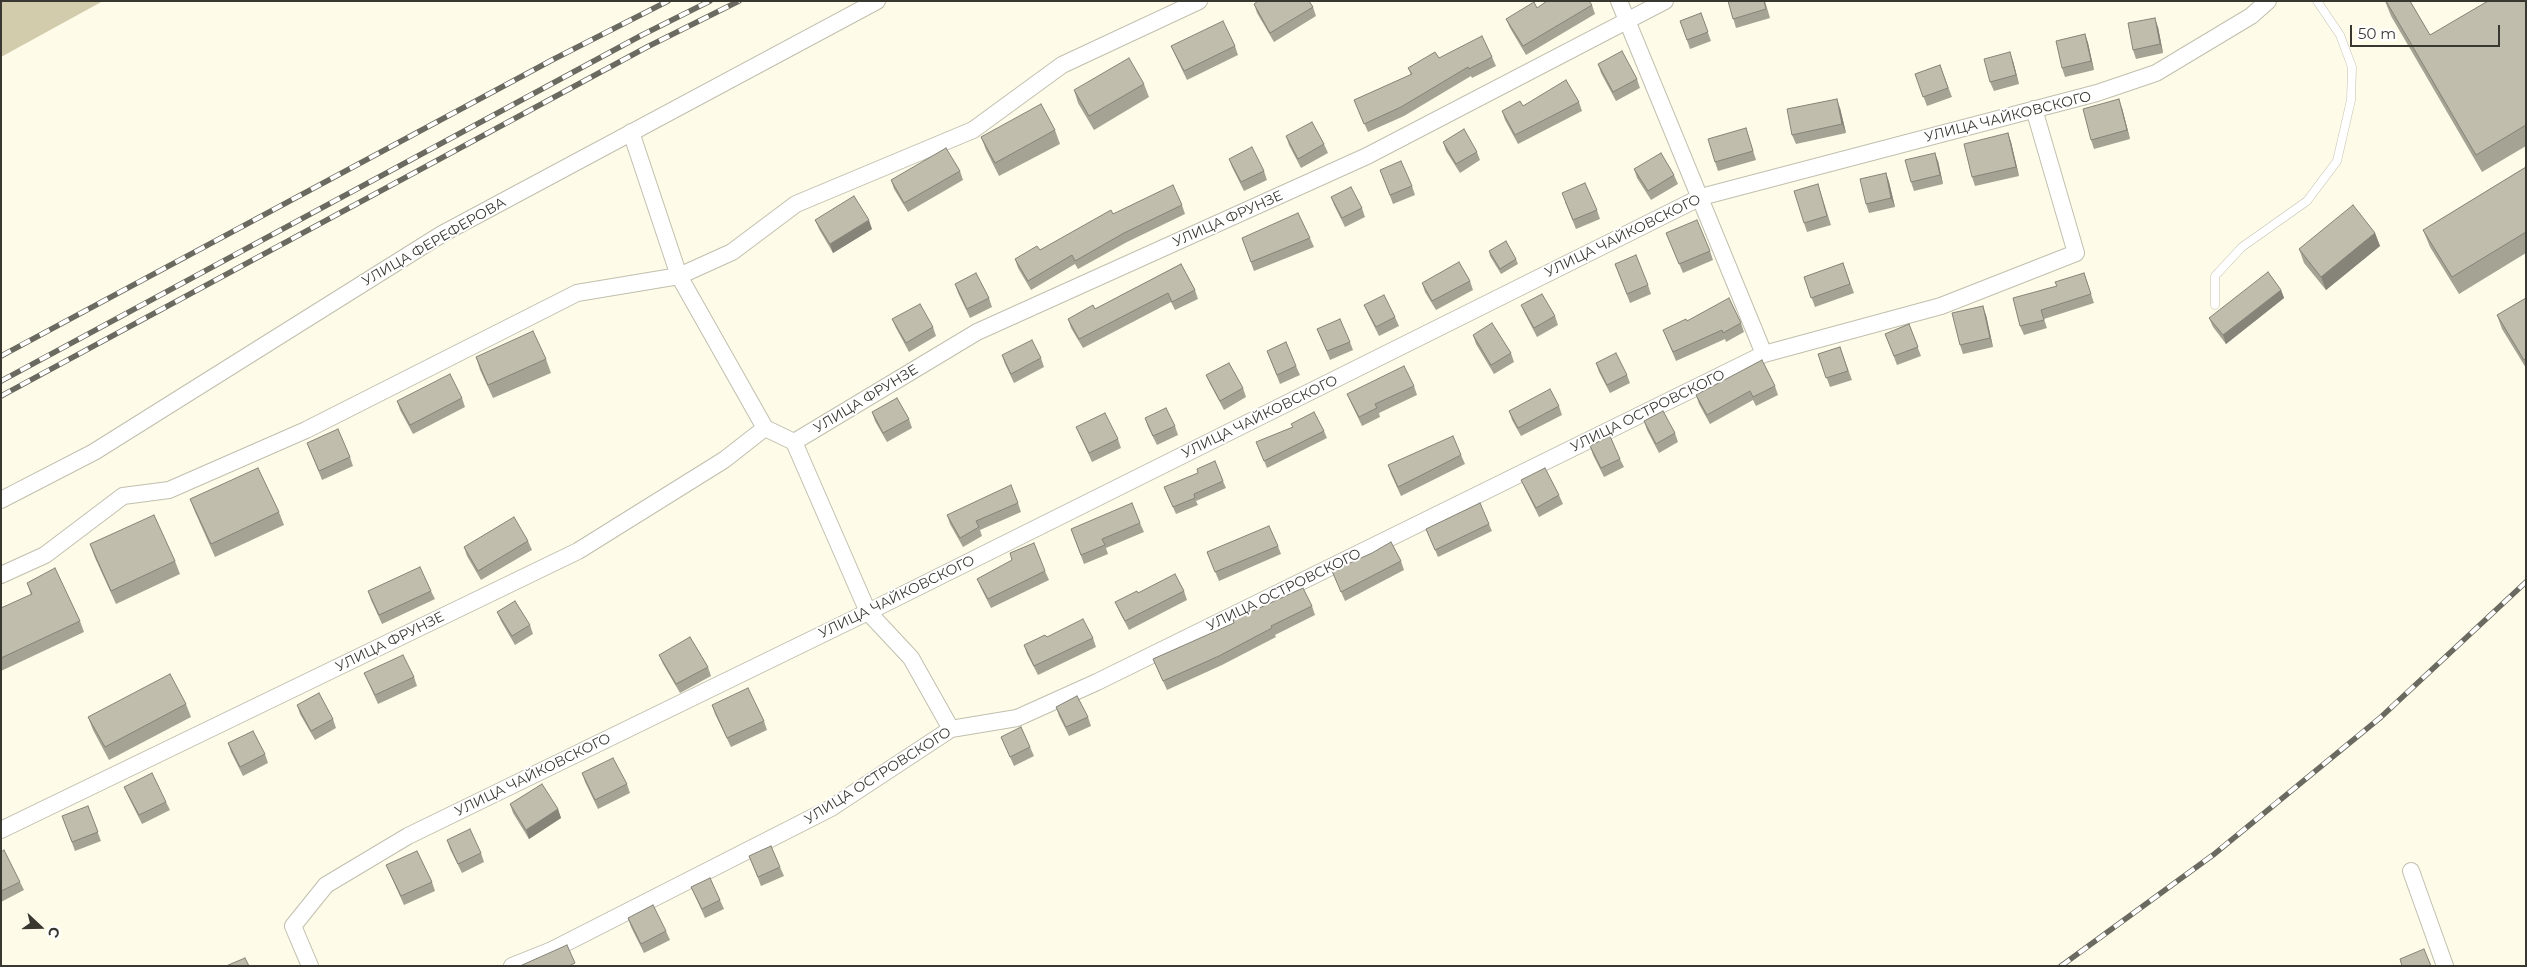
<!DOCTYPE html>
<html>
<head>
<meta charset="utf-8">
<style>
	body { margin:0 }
	#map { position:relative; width:2527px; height:967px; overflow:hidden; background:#fefbe9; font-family:Montserrat,sans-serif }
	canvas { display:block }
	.frame { position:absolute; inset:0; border:2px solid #383730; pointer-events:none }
	.north { position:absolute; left:15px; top:902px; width:50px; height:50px; -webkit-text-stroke:4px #fff; paint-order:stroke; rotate:111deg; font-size:14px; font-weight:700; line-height:20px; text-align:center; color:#383730 }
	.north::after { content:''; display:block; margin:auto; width:18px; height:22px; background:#383730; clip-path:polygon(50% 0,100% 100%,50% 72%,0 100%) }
	.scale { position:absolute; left:2350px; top:25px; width:150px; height:22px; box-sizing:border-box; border:2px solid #383730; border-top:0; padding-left:6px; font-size:15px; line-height:18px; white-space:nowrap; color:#383730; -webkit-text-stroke:4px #fff; paint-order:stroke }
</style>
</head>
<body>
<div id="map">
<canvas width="2527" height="967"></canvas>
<div class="frame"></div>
<div class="north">С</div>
<div class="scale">50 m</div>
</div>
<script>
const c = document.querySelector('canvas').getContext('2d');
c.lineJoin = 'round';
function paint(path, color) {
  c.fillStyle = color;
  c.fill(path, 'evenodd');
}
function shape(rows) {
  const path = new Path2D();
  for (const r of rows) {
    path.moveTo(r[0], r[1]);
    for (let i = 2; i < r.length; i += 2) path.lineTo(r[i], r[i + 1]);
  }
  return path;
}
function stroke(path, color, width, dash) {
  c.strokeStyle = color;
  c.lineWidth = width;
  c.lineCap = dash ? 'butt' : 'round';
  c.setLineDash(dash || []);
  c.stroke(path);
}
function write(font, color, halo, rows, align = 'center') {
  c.font = font + ' Montserrat,sans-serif';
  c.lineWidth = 4;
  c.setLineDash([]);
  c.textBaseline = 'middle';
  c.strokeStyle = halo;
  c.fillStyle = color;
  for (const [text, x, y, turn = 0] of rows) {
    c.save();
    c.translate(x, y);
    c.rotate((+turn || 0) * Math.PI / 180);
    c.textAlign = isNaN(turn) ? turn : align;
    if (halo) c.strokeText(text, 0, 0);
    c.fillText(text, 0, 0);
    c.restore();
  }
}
paint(shape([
	[1,1,103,1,1,57]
]), '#d2ccac');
const lane = shape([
	[2215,305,2215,276,2242,247,2307,201,2337,161,2351,100,2352,67,2340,35,2317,1]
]);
const street = shape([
	[1619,1,1764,354],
	[631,132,679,276,765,428,794,442,868,612,911,658,951,729],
	[794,442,977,332,1367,156,1665,1],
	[1,500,94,452,442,234,877,1],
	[1,575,45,555,123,496,169,490,306,430,577,293,679,276,732,252,796,204,973,130,1062,65,1199,1],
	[1,830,578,551,724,460,765,428],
	[2411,871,2445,966],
	[310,966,293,926,326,885,408,836,868,612,1701,197,2097,93,2156,73,2251,16,2268,1],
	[512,966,552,950,831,808,951,729,1017,718,1097,682,1764,354,1941,306,2076,253,2034,109]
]);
stroke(lane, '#c1bfae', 9);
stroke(street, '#c1bfae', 18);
stroke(lane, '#fff', 8);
stroke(street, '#fff', 16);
const rail = shape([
	[1,356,554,59,668,1],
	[1,381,642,35,710,1],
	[1,396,647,47,739,1],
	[2061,966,2213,855,2381,717,2526,582]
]);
stroke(rail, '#6b6a60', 5.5);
stroke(rail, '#fff', 4, [11]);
paint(shape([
	[1728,1,1765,1,1770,18,1736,28],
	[2385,1,2410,1,2430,35,2526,1,2526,146,2482,172,2391,16],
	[1254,4,1313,7,1316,16,1274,42,1257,13],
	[1592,5,1595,14,1526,55,1510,28,1506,19,1537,8],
	[1701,13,1711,41,1690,49,1680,21],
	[2158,27,2163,53,2136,59,2133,50],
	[2085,34,2088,43,2094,70,2065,77,2062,68],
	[1171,46,1235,46,1238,55,1187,80,1175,55],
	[1492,57,1496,66,1472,78,1471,76,1404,116,1368,132,1354,100,1411,75,1408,68],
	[2013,61,2019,84,1994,91,1990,82],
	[1598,64,1637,79,1640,88,1616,101,1601,73],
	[1940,65,1952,97,1927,106,1915,74],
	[1144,84,1149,97,1094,130,1078,103,1074,90],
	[1579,102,1582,111,1518,144,1505,120,1502,111,1523,106],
	[1840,108,1846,133,1796,144,1792,135],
	[2122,108,2130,139,2094,149,2091,140],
	[1746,128,1756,160,1718,171,1715,162],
	[1055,130,1060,144,999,176,986,150,981,137],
	[2008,133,2011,142,2019,176,1975,186,1972,177],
	[1286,136,1324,144,1328,153,1301,168,1289,145],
	[1443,142,1477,152,1480,160,1460,173,1446,151],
	[1229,159,1264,171,1267,180,1244,191,1232,167],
	[1938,161,1943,184,1914,191,1911,182],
	[2526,167,2526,253,2459,294,2430,247,2423,230],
	[1634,169,1674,175,1678,184,1651,200,1637,178],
	[1380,170,1412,186,1415,195,1393,204],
	[960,171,963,180,908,212,894,189,891,180],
	[1886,173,1889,182,1895,207,1869,213,1866,204],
	[1818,184,1831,225,1807,232,1804,223],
	[1331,197,1362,208,1365,217,1345,227,1334,205],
	[1565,202,1597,210,1600,219,1576,229],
	[1182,205,1185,214,1127,242,1078,269,1075,264,1031,290,1018,268,1015,259,1040,250,1113,214],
	[815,220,872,229,833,253,819,229],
	[1666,233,1710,251,1713,260,1683,273],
	[2375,233,2380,246,2326,290,2304,263,2299,249],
	[1242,238,1310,238,1314,247,1254,271],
	[1489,251,1516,259,1518,264,1501,274,1490,256],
	[1843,263,1854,293,1815,307,1804,277],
	[1181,264,1195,290,1198,299,1175,310,1171,302,1083,348,1071,328,1068,319,1095,309],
	[1615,264,1648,285,1651,294,1630,303],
	[2084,273,2094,303,2044,319,2047,328,2024,335,2020,326,2057,286],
	[1470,281,1473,290,1436,310,1425,292,1422,283],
	[955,284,989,298,992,307,970,318,958,293],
	[2281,290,2284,298,2226,344,2213,327,2209,318],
	[2526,298,2526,368,2502,329,2497,315],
	[1364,305,1395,317,1399,326,1379,336,1368,314],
	[1521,305,1555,316,1558,325,1537,337,1525,314],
	[1986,315,1993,347,1963,354,1960,345],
	[892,319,933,327,936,336,909,352,896,328],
	[1687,321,1741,323,1744,332,1726,342,1725,339,1676,361,1663,330],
	[1909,324,1921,356,1897,365,1885,334],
	[1317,329,1350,342,1353,350,1330,360],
	[1473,335,1511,353,1514,362,1494,374,1476,344],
	[1840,347,1852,380,1830,387,1818,354],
	[1267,351,1296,366,1300,375,1280,384],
	[1002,355,1041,358,1044,367,1014,383,1005,364],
	[476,357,546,359,551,373,493,398,480,370],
	[1596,363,1627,375,1630,383,1610,393,1599,372],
	[1206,375,1243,388,1246,397,1224,410,1210,384],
	[1414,386,1417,395,1379,413,1380,417,1362,426,1351,403,1347,394],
	[1775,386,1778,395,1756,406,1753,400,1710,424,1699,404,1696,395],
	[462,398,465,407,413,434,400,410,397,401],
	[1559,406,1562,415,1521,436,1512,420,1509,411],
	[872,412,909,419,912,428,887,442,875,421],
	[1145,418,1175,426,1178,435,1157,445,1148,427],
	[1644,421,1675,433,1678,442,1659,453,1647,430],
	[1076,427,1118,439,1121,448,1092,462,1080,436],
	[1292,427,1324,431,1327,438,1267,468,1259,449],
	[307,443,350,457,353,466,322,480],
	[1590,446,1620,459,1624,467,1604,477,1593,455],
	[1461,455,1465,464,1401,496,1391,474,1388,465],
	[1521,480,1559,495,1563,504,1539,517,1525,489],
	[1223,481,1226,488,1196,501,1198,505,1176,514,1167,494],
	[190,499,279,512,284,525,215,557,195,512],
	[1018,503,1021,512,980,530,982,536,963,547,950,524,947,515],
	[1140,523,1144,532,1106,548,1108,554,1084,564,1071,529],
	[1489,524,1492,531,1438,557,1426,529],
	[528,541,532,550,481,580,467,556,464,547],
	[90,544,175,561,180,574,116,604,95,558],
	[1278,546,1281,554,1219,581,1207,552],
	[1401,561,1404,570,1345,601,1332,571],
	[1045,571,1049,580,991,608,981,588,977,579],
	[27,583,80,621,84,632,1,671,1,608,31,595],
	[368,591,431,591,435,599,382,624,371,600],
	[1184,591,1187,600,1129,630,1119,611,1115,602,1138,593],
	[1312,606,1315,615,1275,635,1276,637,1222,665,1167,690,1153,659],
	[497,612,530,625,533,634,515,645,501,621],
	[1047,637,1093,638,1096,647,1038,675,1027,654,1024,645],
	[659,655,708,667,711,676,680,693,663,664],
	[364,673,414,677,417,686,378,704],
	[186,704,191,717,109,760,93,730,88,717],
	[297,705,333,719,336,728,315,740,300,714],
	[712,705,764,721,767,730,731,747,715,714],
	[1056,707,1088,717,1091,726,1069,736,1059,716],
	[1001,737,1030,747,1034,756,1014,766],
	[228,743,265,754,268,763,243,776,231,752],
	[582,773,627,784,630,793,598,809,585,782],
	[124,787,166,802,170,810,142,824,128,796],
	[510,804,558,809,561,818,529,839,513,813],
	[88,806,101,841,75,851,62,816],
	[447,840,481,853,484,862,462,873,450,849],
	[1,852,20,882,24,890,1,902],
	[749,856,780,867,784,876,761,886],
	[386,865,432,882,435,891,404,905,390,874],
	[691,887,720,900,724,909,705,918],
	[628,918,666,931,670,940,644,953,631,927]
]), '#a5a394');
paint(shape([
	[2155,18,2158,27,2163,53,2160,44],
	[2085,34,2088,43,2094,70,2091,61],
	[2010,52,2013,61,2019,84,2016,75],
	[1837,99,1840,108,1846,133,1842,124],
	[2119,99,2122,108,2130,139,2127,130],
	[2008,133,2011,142,2019,176,2016,167],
	[1935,153,1938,161,1943,184,1940,175],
	[1886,173,1889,182,1895,207,1891,198],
	[869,220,872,229,833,253,830,244],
	[2375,233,2380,246,2326,290,2321,277],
	[2281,290,2284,298,2226,344,2223,335],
	[1983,306,1986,315,1993,347,1990,338],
	[558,809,561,818,529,839,526,830]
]), '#868478');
const building = shape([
	[1258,1,1309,1,1313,7,1270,33,1254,4,1258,1],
	[1547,1,1589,1,1592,5,1523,46,1506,19,1534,2,1537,8,1547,1],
	[1728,1,1764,1,1766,9,1733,19,1728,1],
	[2386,1,2410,1,2430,35,2488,1,2526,1,2526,125,2476,155,2386,1],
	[1701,13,1708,32,1687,40,1680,21,1701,13],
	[2155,18,2160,44,2133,50,2128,23,2155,18],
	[1223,21,1235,46,1184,71,1171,46,1223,21],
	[2085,34,2091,61,2062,68,2056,41,2085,34],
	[1482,36,1492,57,1469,69,1468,67,1401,107,1364,124,1354,100,1412,74,1408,68,1435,52,1439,58,1482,36],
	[1622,51,1637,79,1613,92,1598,64,1622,51],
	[2010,52,2016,75,1990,82,1984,59,2010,52],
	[1129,58,1144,84,1089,116,1074,90,1129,58],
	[1940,65,1948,88,1923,97,1915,74,1940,65],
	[1566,80,1579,102,1515,135,1502,111,1520,101,1523,106,1566,80],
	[1837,99,1842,124,1792,135,1787,109,1837,99],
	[2119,99,2127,130,2091,140,2083,109,2119,99],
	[1041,104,1055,130,995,163,981,137,1041,104],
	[1312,122,1324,144,1298,159,1286,136,1312,122],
	[1746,128,1753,151,1715,162,1708,139,1746,128],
	[1464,129,1477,152,1456,164,1443,142,1464,129],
	[2008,133,2016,167,1972,177,1964,144,2008,133],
	[1252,147,1264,171,1241,182,1229,159,1252,147],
	[946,148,960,171,904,203,891,180,946,148],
	[1661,153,1674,175,1648,191,1634,169,1661,153],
	[1935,153,1940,175,1911,182,1905,160,1935,153],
	[1401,161,1412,186,1390,195,1380,170,1401,161],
	[2526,167,2526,232,2452,277,2423,230,2526,167],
	[1886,173,1891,198,1866,204,1860,179,1886,173],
	[1585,183,1597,210,1573,220,1562,193,1585,183],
	[1818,184,1827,216,1804,223,1794,191,1818,184],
	[1173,185,1182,205,1124,233,1075,261,1072,255,1028,281,1015,259,1037,246,1040,250,1111,210,1113,214,1173,185],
	[1351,187,1362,208,1342,218,1331,197,1351,187],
	[854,196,869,220,830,244,815,220,854,196],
	[2353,205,2375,233,2321,277,2299,249,2353,205],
	[1298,213,1310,238,1251,262,1242,238,1298,213],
	[1697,220,1710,251,1679,264,1666,233,1697,220],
	[1506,241,1516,259,1500,269,1489,251,1506,241],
	[1636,255,1648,285,1627,294,1615,264,1636,255],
	[1459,262,1470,281,1432,301,1422,283,1459,262],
	[1843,263,1850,284,1811,298,1804,277,1843,263],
	[1181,264,1195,290,1172,302,1168,293,1079,339,1068,319,1093,305,1095,309,1181,264],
	[2268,272,2281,290,2223,335,2209,318,2268,272],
	[976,273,989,298,967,309,955,284,976,273],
	[2084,273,2091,294,2041,310,2044,320,2020,326,2013,298,2057,286,2055,282,2084,273],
	[1542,294,1555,316,1534,328,1521,305,1542,294],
	[1384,295,1395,317,1376,327,1364,305,1384,295],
	[1729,298,1741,323,1723,333,1722,330,1673,352,1663,330,1686,319,1687,321,1729,298],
	[2526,298,2526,359,2524,360,2497,315,2526,298],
	[920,304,933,327,906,343,892,319,920,304],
	[1983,306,1990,338,1960,345,1952,313,1983,306],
	[1340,319,1350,342,1327,351,1317,329,1340,319],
	[1492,323,1511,353,1491,365,1473,335,1492,323],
	[1909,324,1918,347,1894,356,1885,334,1909,324],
	[533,331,546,359,488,385,476,357,533,331],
	[1032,340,1041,358,1011,374,1002,355,1032,340],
	[1286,342,1296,366,1277,375,1267,351,1286,342],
	[1840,347,1848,371,1826,378,1818,354,1840,347],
	[1616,353,1627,375,1607,385,1596,363,1616,353],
	[1762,360,1775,386,1753,397,1750,391,1707,415,1696,395,1762,360],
	[1229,363,1243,388,1220,401,1206,375,1229,363],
	[1404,366,1414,386,1375,404,1377,408,1359,417,1347,394,1404,366],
	[450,374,462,398,410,425,397,401,450,374],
	[1550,389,1559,406,1518,428,1509,411,1550,389],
	[897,398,909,419,883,433,872,412,897,398],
	[1166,408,1175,426,1153,436,1145,418,1166,408],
	[1663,411,1675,433,1656,444,1644,421,1663,411],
	[1314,412,1324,431,1264,461,1256,442,1293,427,1291,424,1314,412],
	[1105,413,1118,439,1089,453,1076,427,1105,413],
	[338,429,350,457,319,471,307,443,338,429],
	[1453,436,1461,455,1398,487,1388,465,1453,436],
	[1610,436,1620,459,1601,468,1590,446,1610,436],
	[1215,461,1223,481,1194,494,1195,498,1173,507,1164,487,1198,473,1197,469,1215,461],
	[258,468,279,512,211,544,190,499,258,468],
	[1545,468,1559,495,1536,508,1521,480,1545,468],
	[1011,485,1018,503,976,521,979,527,960,538,947,515,1011,485],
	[1132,503,1140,523,1102,539,1105,545,1081,555,1071,529,1132,503],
	[1480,503,1489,524,1435,550,1426,529,1480,503],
	[154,515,175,561,111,591,90,544,154,515],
	[514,517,528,541,478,571,464,547,514,517],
	[1269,526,1278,546,1215,572,1207,552,1269,526],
	[1391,542,1401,561,1341,592,1332,571,1372,553,1391,542],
	[1034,543,1045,571,988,599,977,579,1012,560,1010,553,1034,543],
	[420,567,431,591,379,615,368,591,420,567],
	[55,568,80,621,1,658,1,608,32,594,27,583,55,568],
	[1175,574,1184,591,1125,621,1115,602,1137,591,1138,593,1175,574],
	[1303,588,1312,606,1271,626,1272,628,1219,656,1163,681,1153,659,1234,623,1233,620,1303,588],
	[515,601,530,625,512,636,497,612,515,601],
	[1083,619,1093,638,1034,666,1024,645,1045,635,1047,637,1083,619],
	[690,637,708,667,676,684,659,655,690,637],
	[403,655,414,677,375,695,364,673,403,655],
	[170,674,186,704,105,747,88,717,170,674],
	[748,688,764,721,727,738,712,705,748,688],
	[319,693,333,719,311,731,297,705,319,693],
	[1077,696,1088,717,1066,727,1056,707,1077,696],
	[1021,727,1030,747,1010,757,1001,737,1021,727],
	[253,731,265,754,240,767,228,743,253,731],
	[613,758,627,784,595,800,582,773,613,758],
	[152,773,166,802,139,815,124,787,152,773],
	[542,784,558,809,526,830,510,804,542,784],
	[88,806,98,832,72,842,62,816,88,806],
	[470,829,481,853,458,864,447,840,470,829],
	[771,846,780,867,758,877,749,856,771,846],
	[4,850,20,882,1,891,1,852,4,850],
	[417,851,432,882,401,896,386,865,417,851],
	[710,878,720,900,702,909,691,887,710,878],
	[653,905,666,931,641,944,628,918,653,905],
	[567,945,575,963,569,966,520,966,567,945],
	[2424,949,2431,966,2402,966,2400,959,2424,949],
	[245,958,249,966,226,966,245,958]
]);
paint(building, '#c0bdac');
stroke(building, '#868478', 1);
write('14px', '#383730', '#fff', [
	["УЛИЦА ЧАЙКОВСКОГО",2008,117,-14],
	["УЛИЦА ФРУНЗЕ",1228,219,-24],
	["УЛИЦА ЧАЙКОВСКОГО",1623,236,-26],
	["УЛИЦА ФЕРЕФЕРОВА",434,242,-30],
	["УЛИЦА ФРУНЗЕ",866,399,-31],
	["УЛИЦА ОСТРОВСКОГО",1648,411,-26],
	["УЛИЦА ЧАЙКОВСКОГО",1260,417,-26],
	["УЛИЦА ОСТРОВСКОГО",1284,590,-26],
	["УЛИЦА ЧАЙКОВСКОГО",897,597,-26],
	["УЛИЦА ФРУНЗЕ",390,642,-26],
	["УЛИЦА ЧАЙКОВСКОГО",533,775,-26],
	["УЛИЦА ОСТРОВСКОГО",878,776,-32]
]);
</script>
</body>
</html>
